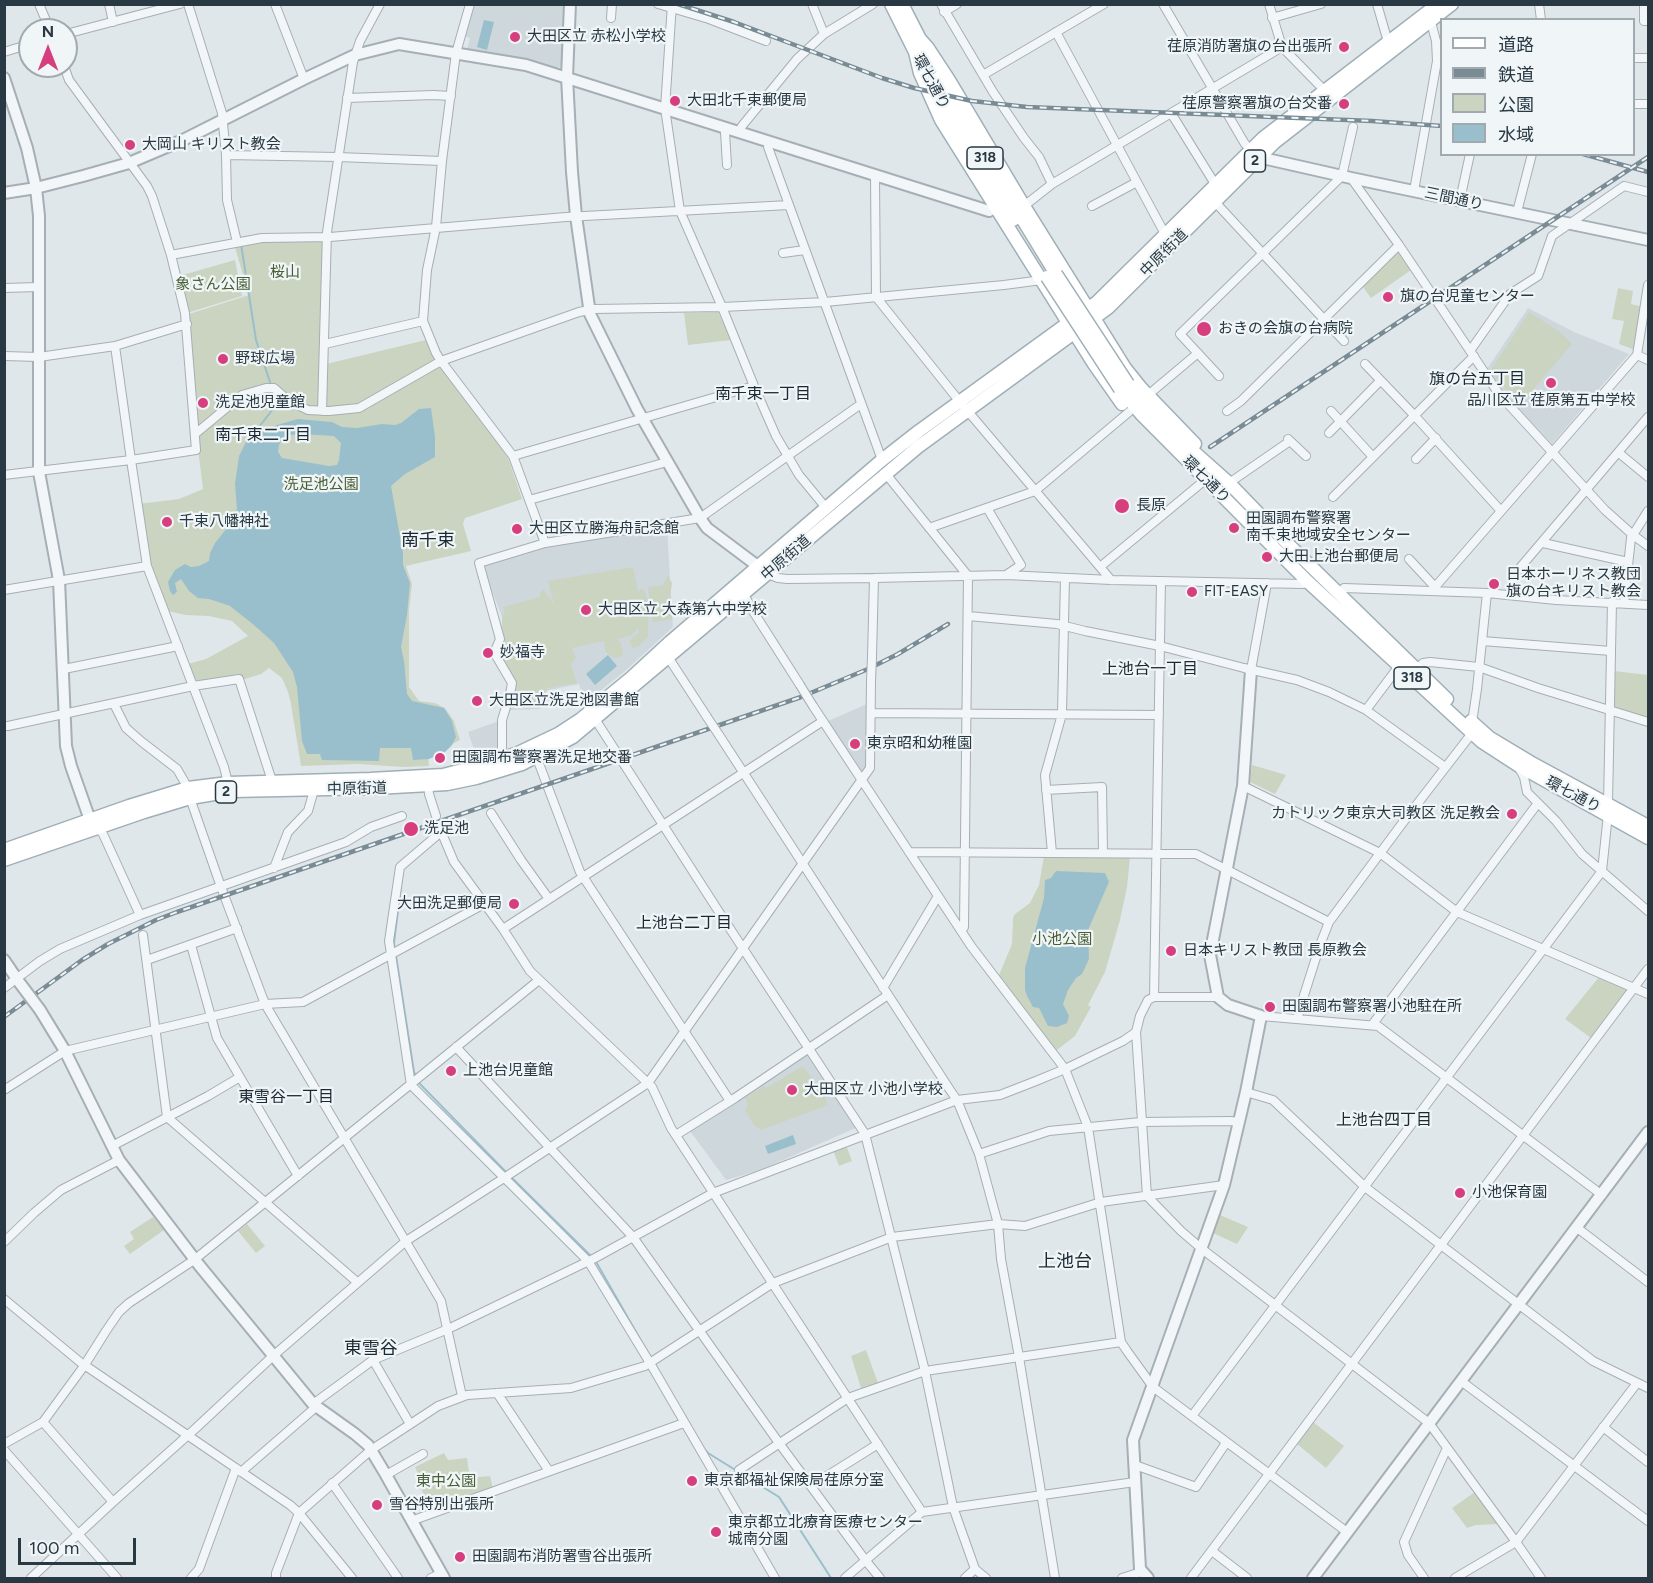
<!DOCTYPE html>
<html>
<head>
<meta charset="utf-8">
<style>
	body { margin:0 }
	#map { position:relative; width:1653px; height:1583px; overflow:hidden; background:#e0e7ea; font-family:Figtree,"Noto Sans JP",sans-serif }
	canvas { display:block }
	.frame { position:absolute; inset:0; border:6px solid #283943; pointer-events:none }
	.legend { position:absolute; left:1440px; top:18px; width:195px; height:138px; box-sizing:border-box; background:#f0f5f7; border:2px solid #a0aaaf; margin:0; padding:8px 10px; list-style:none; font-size:18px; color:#283943 }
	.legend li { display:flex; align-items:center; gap:12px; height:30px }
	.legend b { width:30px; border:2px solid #a0aaaf }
	.north { position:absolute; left:18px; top:18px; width:60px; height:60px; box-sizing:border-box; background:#f0f5f7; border:2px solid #a0aaaf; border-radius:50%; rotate:0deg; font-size:16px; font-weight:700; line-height:24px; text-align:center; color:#283943 }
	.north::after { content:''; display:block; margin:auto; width:21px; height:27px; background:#d63e7d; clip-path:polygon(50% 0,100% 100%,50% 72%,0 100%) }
	.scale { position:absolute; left:18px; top:1538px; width:118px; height:27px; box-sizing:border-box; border:3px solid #283943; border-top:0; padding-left:8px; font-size:18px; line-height:21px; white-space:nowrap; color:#283943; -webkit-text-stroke:4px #f0f5f7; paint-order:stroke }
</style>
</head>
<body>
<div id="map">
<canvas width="1653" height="1583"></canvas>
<div class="frame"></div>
<ul class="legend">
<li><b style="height:8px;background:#fff"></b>道路</li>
<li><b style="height:8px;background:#798b95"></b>鉄道</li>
<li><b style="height:16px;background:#cbd4c1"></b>公園</li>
<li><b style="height:16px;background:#99bfcc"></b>水域</li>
</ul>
<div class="north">N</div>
<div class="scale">100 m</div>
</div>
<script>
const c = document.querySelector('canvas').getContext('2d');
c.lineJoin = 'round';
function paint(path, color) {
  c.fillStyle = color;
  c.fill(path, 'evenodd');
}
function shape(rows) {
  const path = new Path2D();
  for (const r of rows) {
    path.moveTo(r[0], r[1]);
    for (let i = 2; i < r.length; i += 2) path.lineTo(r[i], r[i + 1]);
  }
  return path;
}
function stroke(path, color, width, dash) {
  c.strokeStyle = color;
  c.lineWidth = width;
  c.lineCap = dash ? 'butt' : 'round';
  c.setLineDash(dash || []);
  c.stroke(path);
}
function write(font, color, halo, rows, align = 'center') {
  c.font = font + ' Figtree,"Noto Sans JP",sans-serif';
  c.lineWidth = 4.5;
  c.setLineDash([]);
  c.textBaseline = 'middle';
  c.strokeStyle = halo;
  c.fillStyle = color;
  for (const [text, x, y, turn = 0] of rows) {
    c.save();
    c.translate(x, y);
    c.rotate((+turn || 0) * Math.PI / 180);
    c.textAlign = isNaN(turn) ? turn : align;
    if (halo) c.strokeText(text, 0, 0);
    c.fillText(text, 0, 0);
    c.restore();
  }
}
paint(shape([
	[473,5,564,5,562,65,558,68,526,59,467,49,470,38,464,36],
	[1528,308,1574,332,1629,354,1552,444,1507,396,1487,369],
	[667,527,673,627,625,671,585,703,579,684,545,691,540,709,508,710,511,640,482,565,548,545],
	[867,704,867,768,863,773,828,721],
	[499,721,498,751,477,758,468,732],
	[807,1054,858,1127,760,1170,726,1180,690,1131]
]), '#ced7dc');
paint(shape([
	[263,239,324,240,322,365,426,340,439,367,466,393,474,410,508,458,522,499,465,518,463,524,471,551,406,566,412,584,409,610,409,687,419,701,435,703,445,708,454,721,460,740,428,756,429,766,403,767,358,764,301,766,291,704,288,692,282,678,269,668,261,674,242,680,199,682,194,678,188,664,206,659,248,636,232,621,209,616,185,615,168,611,148,558,138,504,179,499,203,489,198,449,187,316,189,314,249,295,234,244],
	[1398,249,1411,270,1371,298,1361,284],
	[235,260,242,296,187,313,179,276],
	[1618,288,1633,291,1631,304,1643,307,1635,350,1619,344,1624,321,1612,319],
	[718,312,731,340,688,345,684,313],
	[1529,312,1560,332,1572,344,1520,405,1507,392,1491,370],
	[633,567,638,591,642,589,645,591,648,603,648,636,639,646,633,648,629,641,639,632,638,628,632,635,617,639,621,643,623,652,622,656,614,658,606,652,604,641,572,648,576,657,571,665,577,683,547,688,544,703,537,706,524,705,519,700,518,690,516,692,512,689,503,663,504,644,505,642,502,629,502,619,503,614,505,614,503,607,540,597,540,593,543,589,554,604,548,581],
	[668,576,672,583,670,598,672,619,653,622,648,587,663,585],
	[1614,671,1648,675,1648,718,1614,708],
	[1252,765,1286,775,1275,794,1250,782],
	[1044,856,1130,857,1127,887,1120,920,1105,972,1088,1005,1091,1007,1075,1036,1053,1053,997,980,1012,944,1013,918,1015,914,1030,903,1039,885],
	[1599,977,1628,989,1591,1038,1565,1019],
	[803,1066,816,1084,819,1083,828,1105,761,1130,754,1125,745,1110,748,1104,745,1098,764,1086,766,1088],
	[846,1145,852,1161,839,1166,833,1150],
	[1220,1215,1248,1227,1237,1244,1213,1233],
	[153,1217,164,1230,130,1254,124,1246,134,1239,130,1232],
	[247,1224,265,1246,256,1253,238,1231],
	[866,1350,878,1383,861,1388,851,1356],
	[1313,1422,1344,1446,1326,1468,1297,1444],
	[444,1453,448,1460,467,1458,470,1478,490,1476,493,1488,431,1511,421,1488,424,1486,415,1467],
	[1475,1492,1499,1524,1476,1525,1467,1528,1452,1508]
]), '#cbd4c1');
paint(shape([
	[484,20,494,22,487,50,477,47],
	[431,408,435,437,435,457,405,474,391,486,403,553,403,565,410,583,407,615,401,647,404,661,407,694,412,701,444,708,452,721,456,737,452,745,445,752,429,759,413,760,411,748,380,748,379,761,322,760,320,754,307,754,302,741,297,687,293,672,274,643,254,625,230,606,209,599,198,598,189,591,181,579,175,583,177,592,173,595,170,591,168,582,175,570,185,564,191,567,199,566,209,561,210,553,215,543,231,523,237,509,235,484,239,456,246,442,260,432,277,425,298,419,332,422,342,427,357,428,382,424,395,425,401,423,419,409],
	[301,434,334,436,341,443,339,460,337,465,329,466,282,458,278,452,279,445,282,438,289,435],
	[608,655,617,666,595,685,586,674],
	[1056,871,1105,873,1109,882,1088,930,1089,959,1082,974,1076,978,1068,990,1063,1004,1069,1016,1067,1023,1057,1027,1048,1026,1039,1008,1033,1007,1027,996,1025,990,1025,968,1044,898,1045,880,1051,878],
	[793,1135,796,1144,768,1154,765,1146]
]), '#99bfcc');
stroke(shape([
	[241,244,256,340,271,385],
	[260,432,259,427,273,409,273,390],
	[403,870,394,943,414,1072,419,1083,507,1173],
	[511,1177,595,1260,648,1353],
	[704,1449,708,1453,779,1497,831,1578]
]), '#99bfcc', 2);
const minor = shape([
	[39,4,50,30],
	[109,4,113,22],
	[188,4,222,113,226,155,227,200,237,242],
	[275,4,304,79],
	[470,4,456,53,442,161,436,227,427,270,423,321,436,353,441,361,513,456,545,543],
	[658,4,709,19,766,41],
	[672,4,665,108,680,211,722,307,754,386,776,436,799,475,827,509],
	[812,4,824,34],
	[941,4,993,92,1024,138,1039,157,1052,184],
	[1163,4,1245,144,1253,151],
	[1269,4,1282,47,1324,90],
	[1377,4,1388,42],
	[1539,4,1541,20],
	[1644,4,1644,21,1648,21],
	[944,12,957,4],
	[611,18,612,4],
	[1272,18,1321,4],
	[1056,32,1165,234],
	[66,34,180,4],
	[4,52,30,44],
	[1634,58,1648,58],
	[64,66,69,80,147,186,152,196,171,255,185,313,196,450,131,460,147,566,224,767,228,783],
	[983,75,1104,4],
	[347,98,433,95,451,96],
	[1634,104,1648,104],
	[1171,113,1215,184],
	[727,128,725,132,727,165],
	[739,132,742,126,797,59,824,34,873,4],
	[770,142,768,147,789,205,882,460],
	[226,155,338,157,442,161],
	[875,175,876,297,960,402,1111,580],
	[1351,178,1399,245,1499,394,1605,510,1633,535,1648,546],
	[1414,191,1437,61,1436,41,1430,18],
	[1460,200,1470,154],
	[1215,202,1344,341],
	[1024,206,1052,184,1282,47],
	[1092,206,1137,182],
	[1517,212,1532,154],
	[783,253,805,250],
	[171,255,262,238,330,237,566,217,789,205],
	[4,288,38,287],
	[325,344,423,321],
	[1470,351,1510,294,1538,276,1552,236,1624,186,1648,192],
	[1637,355,1648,360],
	[4,356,39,357,115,346,187,324],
	[1365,364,1414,415,1501,511],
	[1219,376,1180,334,1342,176,1353,127],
	[1148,395,1198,353],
	[322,411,327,232,353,62,360,41,380,4],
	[1227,411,1241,401,1399,245],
	[1331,411,1373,457],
	[1329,433,1380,381],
	[195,434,242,395,266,388,274,388,289,401,308,410,329,411,359,408,441,361,579,312,594,309,722,307,825,302,1004,285,1042,280],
	[1288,439,1306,456],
	[1619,453,1648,477],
	[513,456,754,386],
	[1416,459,1436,438],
	[886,474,968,576,964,927,961,931],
	[4,475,131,460,115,346],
	[1229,483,1290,441],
	[1333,497,1474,356],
	[529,500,667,462],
	[987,508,1021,565,1006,575],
	[929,528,1035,491,1129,412],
	[1543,543,1628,562],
	[1409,559,1435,587,1435,590],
	[1100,567,1205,480],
	[768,574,778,578,787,579,874,578,1006,575,1111,580,1303,584,1307,581],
	[1435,587,1637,355,1648,285],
	[4,590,147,566],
	[743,592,751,608,800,685],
	[1339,593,1344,588,1487,593,1556,600,1648,605],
	[1511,595,1513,576,1648,417],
	[1624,603,1631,538,1648,511],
	[968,616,1057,624,1085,631,1160,646,1244,668,1297,680,1329,692,1366,710,1445,767],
	[1482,641,1611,651],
	[668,657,707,717],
	[872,657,874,578],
	[1417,668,1423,663,1430,662,1479,667,1538,688,1648,722],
	[64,669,178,646],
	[1251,670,1267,583],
	[114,704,126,728,142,742,177,769,188,788],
	[813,706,971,946,1065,1069,1088,1127,1121,1342,1127,1351,1153,1387,1347,1532],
	[1366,710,1399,666],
	[871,713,1159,715],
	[595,719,719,912,865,1134,925,1371,953,1507,975,1569,986,1578],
	[1472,723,1477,689,1487,593],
	[4,726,8,726,193,686,239,679,272,781],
	[719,735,950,1090,957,1100,979,1154,998,1224,1001,1259,1019,1357,1055,1578],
	[535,753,580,872,730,1101],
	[502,759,502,720,510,694,512,683,495,654,495,651,500,639,479,563,545,543,700,518,861,404],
	[1519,768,1524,777,1527,792,1556,821,1582,854,1648,911],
	[428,783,429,794,436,816],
	[1243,786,1380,853,1457,912,1648,994],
	[1046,790,1102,787,1103,853],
	[190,798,221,887,265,1004,441,1301,462,1396],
	[1608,804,1612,602],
	[491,813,521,860,549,899],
	[438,824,454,862,503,929,530,971,652,1087,671,1128,922,1512],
	[97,827,103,834,140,915],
	[441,832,400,867,389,941,411,1085,588,1261,650,1363,775,1578],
	[909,852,1196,854,1329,922],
	[1052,853,1045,775,1062,714,1065,578],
	[274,868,288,832,308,811,314,790],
	[503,929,823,721],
	[143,935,167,1117,357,1282],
	[191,945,217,1038,298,1176],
	[147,960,237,928],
	[4,988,40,961,60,949,140,915,346,842,371,827,402,816],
	[883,988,938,896],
	[1154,997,1161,581],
	[1218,997,1154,997,1148,1000,1140,1016,1136,1032,1147,1196,1181,1231,1202,1249,1429,1423,1516,1542,1541,1578],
	[1261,1016,1378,1026,1602,1195],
	[1298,1019,1299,1011,1320,945,1329,922,1404,821,1469,737,1470,731],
	[1372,1025,1538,803],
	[456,1047,633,1237,779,1443,866,1561,880,1578],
	[4,1090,65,1051,265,1004,303,1002,484,904],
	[1246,1092,1273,1100,1365,1187,1593,1361,1648,1388],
	[676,1135,735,1098,888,995],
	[112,1146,208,1096,240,1077],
	[979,1154,1049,1131,1141,1122,1230,1121,1239,1122],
	[1576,1227,1648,1282],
	[4,1242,34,1213,61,1190,119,1160],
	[4,1299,80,1362,290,1505,299,1513,352,1578],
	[373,1360,410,1424],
	[1461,1381,1648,1521],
	[497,1393,549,1471],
	[313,1404,373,1360,448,1329,595,1258,713,1193,957,1100,1000,1095,1036,1081,1065,1069,1123,1041,1136,1032],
	[1192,1416,1602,871,1608,814],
	[43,1422,113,1502],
	[1603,1427,1648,1462],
	[4,1444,43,1422,84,1366,106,1331,119,1312,129,1303,194,1260,539,980],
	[4,1450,117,1578],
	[1135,1465,1196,1487,1224,1446,1225,1441],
	[739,1470,848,1398,925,1371,1121,1342],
	[241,1472,316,1407],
	[386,1475,423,1454],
	[332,1483,398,1578],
	[811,1486,878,1444],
	[411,1521,684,1423],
	[1212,1551,1247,1578],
	[31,1578,113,1502,196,1428,273,1356,406,1241,504,1178,648,1083,870,768,871,681],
	[191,1578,199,1569,236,1468],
	[276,1578,276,1573,299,1513,371,1450,438,1406,467,1395,571,1388,645,1366,773,1283,892,1237,998,1224,1025,1226,1101,1202,1224,1185],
	[431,1578,440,1574],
	[845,1578,922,1512,1135,1482],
	[965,1578,975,1569],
	[1122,1578,1141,1572],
	[1191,1578,1648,969],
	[1424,1578,1408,1555,1404,1542,1447,1448],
	[1455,1578,1516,1542,1637,1383]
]);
const tertiary = shape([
	[570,4,567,77,572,172,576,216,590,314,637,409,700,518,707,528,763,570],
	[4,78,27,148,36,188,39,216,39,472,59,580,66,746,71,766,90,820],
	[1259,156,1267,159,1351,178,1648,240],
	[4,193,36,188,83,176,129,163,183,140,304,79,355,55,399,44,526,65,989,211,995,207],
	[4,960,19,982],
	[40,1010,65,1051,119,1160,199,1265,313,1404,355,1434,368,1445,386,1475,444,1578],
	[1148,1578,1140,1569,1133,1440,1224,1185,1246,1092,1261,1016,1228,1005,1218,997,1210,955,1243,786,1251,670],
	[1313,1578,1648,1132]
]);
const primary = shape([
	[891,4,919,60],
	[902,4,923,45],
	[920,39,928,48,949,80,1024,206,1125,368,1141,388,1195,444],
	[915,52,920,73,941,120,1094,364,1122,404],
	[939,77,955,109,1056,274],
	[939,99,1013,220],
	[1128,384,1146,407,1165,426,1229,483,1287,543,1447,699],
	[1120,389,1141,414,1307,581,1482,742,1519,766,1648,838],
	[1471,721,1490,738,1530,762,1648,826],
	[4,850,129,806,188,788,228,783,370,779,443,775,482,765,518,753,558,734,581,719,631,678,670,642,882,460,919,431,1097,302,1263,138,1438,4],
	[4,860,144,812,190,798,232,791,376,788,447,784,476,778,522,764,573,737,918,447,1108,308,1275,142,1452,4]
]);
stroke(minor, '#a5afb5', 10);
stroke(tertiary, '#a5afb5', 14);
stroke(primary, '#9fafb7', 15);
stroke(minor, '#f3f6f8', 8);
stroke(tertiary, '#f3f6f8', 10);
stroke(primary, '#fff', 12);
const rail = shape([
	[678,4,734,22,882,78,914,88,972,101,1027,107,1372,121,1442,126],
	[1583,154,1648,172],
	[1210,447,1648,157],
	[4,1017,82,960,108,944,156,920,177,912,801,697,868,669,898,654,948,624]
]);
stroke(rail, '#798b95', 4.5);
stroke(rail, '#f0f5f7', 2, [7]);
const minorBridge = shape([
	[871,681,872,657],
	[800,685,813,706],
	[707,717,719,735]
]);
const tertiaryBridge = shape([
	[19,982,40,1010]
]);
const primaryBridge = shape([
	[1056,274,1128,384],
	[1047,277,1120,389]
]);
stroke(minorBridge, '#a5afb5', 10, []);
stroke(tertiaryBridge, '#a5afb5', 14, []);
stroke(primaryBridge, '#9fafb7', 15, []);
stroke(minorBridge, '#f3f6f8', 8);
stroke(tertiaryBridge, '#f3f6f8', 10);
stroke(primaryBridge, '#fff', 12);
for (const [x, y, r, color] of [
	[515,37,6,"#d63e7d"],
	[1344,47,6,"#d63e7d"],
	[675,101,6,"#d63e7d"],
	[1344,104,6,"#d63e7d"],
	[130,145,6,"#d63e7d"],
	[1388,297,6,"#d63e7d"],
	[1204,329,8,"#d63e7d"],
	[223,359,6,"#d63e7d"],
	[1551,383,6,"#d63e7d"],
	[203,403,6,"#d63e7d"],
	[1122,506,8,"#d63e7d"],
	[167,522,6,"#d63e7d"],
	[1234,528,6,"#d63e7d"],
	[517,529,6,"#d63e7d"],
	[1267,557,6,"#d63e7d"],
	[1494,584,6,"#d63e7d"],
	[1192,592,6,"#d63e7d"],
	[586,610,6,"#d63e7d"],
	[488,653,6,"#d63e7d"],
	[477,701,6,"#d63e7d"],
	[855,744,6,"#d63e7d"],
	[440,758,6,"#d63e7d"],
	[1512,814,6,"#d63e7d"],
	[411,829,8,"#d63e7d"],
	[514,904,6,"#d63e7d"],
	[1171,951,6,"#d63e7d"],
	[1270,1007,6,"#d63e7d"],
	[451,1071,6,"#d63e7d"],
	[792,1090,6,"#d63e7d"],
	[1460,1193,6,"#d63e7d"],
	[692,1481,6,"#d63e7d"],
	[377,1505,6,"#d63e7d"],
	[716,1532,6,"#d63e7d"],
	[460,1557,6,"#d63e7d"]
]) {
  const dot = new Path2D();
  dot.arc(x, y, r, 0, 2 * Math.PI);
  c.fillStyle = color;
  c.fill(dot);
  stroke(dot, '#f0f5f7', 2);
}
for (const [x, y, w] of [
	[985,158,36],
	[1255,161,21],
	[1412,678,36],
	[226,792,21]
]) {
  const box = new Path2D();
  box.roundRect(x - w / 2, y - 11, w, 22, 4.5);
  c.fillStyle = '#f0f5f7';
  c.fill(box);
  stroke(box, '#283943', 1.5);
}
write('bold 14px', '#283943', null, [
	["318",985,158],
	["2",1255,161],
	["318",1412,678],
	["2",226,792]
]);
write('15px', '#283943', '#f0f5f7', [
	["大田区立 赤松小学校",527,37],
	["荏原消防署旗の台出張所",1332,47,"right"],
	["大田北千束郵便局",687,101],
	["荏原警察署旗の台交番",1332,104,"right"],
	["大岡山 キリスト教会",142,145],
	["旗の台児童センター",1400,297],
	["おきの会旗の台病院",1218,329],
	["野球広場",235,359],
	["品川区立 荏原第五中学校",1551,401,"center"],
	["洗足池児童館",215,403],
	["長原",1136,506],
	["田園調布警察署",1246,519],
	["南千束地域安全センター",1246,536],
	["千束八幡神社",179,522],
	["大田区立勝海舟記念館",529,529],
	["大田上池台郵便局",1279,557],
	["日本ホーリネス教団",1506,575],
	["旗の台キリスト教会",1506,592],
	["FIT-EASY",1204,592],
	["大田区立 大森第六中学校",598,610],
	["妙福寺",500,653],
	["大田区立洗足池図書館",489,701],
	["東京昭和幼稚園",867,744],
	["田園調布警察署洗足地交番",452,758],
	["カトリック東京大司教区 洗足教会",1500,814,"right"],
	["洗足池",424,829],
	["大田洗足郵便局",502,904,"right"],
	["日本キリスト教団 長原教会",1183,951],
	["田園調布警察署小池駐在所",1282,1007],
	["上池台児童館",463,1071],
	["大田区立 小池小学校",804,1090],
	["小池保育園",1472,1193],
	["東京都福祉保険局荏原分室",704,1481],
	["雪谷特別出張所",389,1505],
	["東京都立北療育医療センター",728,1523],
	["城南分園",728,1540],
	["田園調布消防署雪谷出張所",472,1557]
], 'left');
write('15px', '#283943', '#f0f5f7', [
	["環七通り",931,82,62],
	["三間通り",1454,199,12],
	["中原街道",1164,253,-45],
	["環七通り",1206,480,45],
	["中原街道",786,558,-41],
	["中原街道",357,789,-1],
	["環七通り",1573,795,28]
]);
write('15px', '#485f34', '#f0f5f7', [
	["桜山",285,273],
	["象さん公園",213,285],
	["洗足池公園",321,485],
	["小池公園",1062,940],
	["東中公園",446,1482]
]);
write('16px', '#1a2933', '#f0f5f7', [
	["旗の台五丁目",1477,379],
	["南千束一丁目",763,394],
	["南千束二丁目",263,435],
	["上池台一丁目",1150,669],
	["上池台二丁目",684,923],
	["東雪谷一丁目",286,1097],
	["上池台四丁目",1384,1120]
]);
write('18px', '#1a2933', '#f0f5f7', [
	["南千束",428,541],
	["上池台",1065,1262],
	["東雪谷",371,1349]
]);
</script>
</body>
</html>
